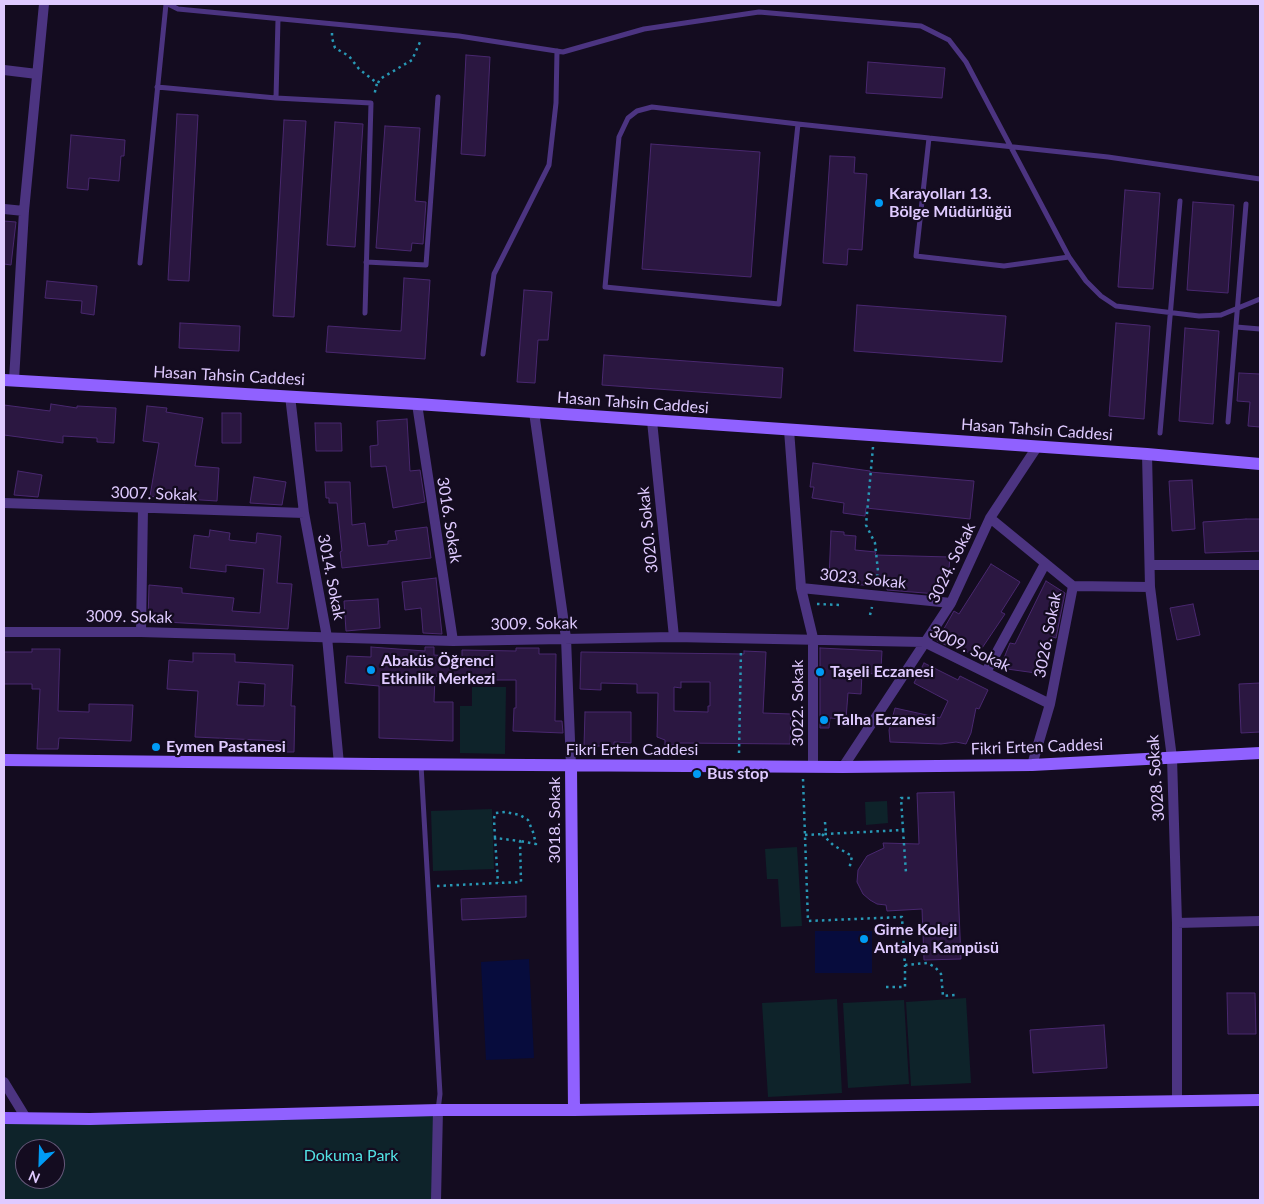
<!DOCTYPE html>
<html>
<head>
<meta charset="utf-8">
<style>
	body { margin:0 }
	#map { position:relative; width:1264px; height:1204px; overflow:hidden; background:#140c20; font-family:Lato,sans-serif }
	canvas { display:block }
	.frame { position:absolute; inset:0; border:5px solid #dfcaff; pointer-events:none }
	.north { position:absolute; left:15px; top:1139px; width:50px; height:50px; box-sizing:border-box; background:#140c20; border:1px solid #655879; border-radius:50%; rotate:204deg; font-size:14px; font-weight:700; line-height:20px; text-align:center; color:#dfcaff }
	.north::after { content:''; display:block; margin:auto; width:18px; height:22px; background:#009bf5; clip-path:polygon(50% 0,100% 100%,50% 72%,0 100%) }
</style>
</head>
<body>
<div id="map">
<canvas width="1264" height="1204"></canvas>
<div class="frame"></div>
<div class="north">N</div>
</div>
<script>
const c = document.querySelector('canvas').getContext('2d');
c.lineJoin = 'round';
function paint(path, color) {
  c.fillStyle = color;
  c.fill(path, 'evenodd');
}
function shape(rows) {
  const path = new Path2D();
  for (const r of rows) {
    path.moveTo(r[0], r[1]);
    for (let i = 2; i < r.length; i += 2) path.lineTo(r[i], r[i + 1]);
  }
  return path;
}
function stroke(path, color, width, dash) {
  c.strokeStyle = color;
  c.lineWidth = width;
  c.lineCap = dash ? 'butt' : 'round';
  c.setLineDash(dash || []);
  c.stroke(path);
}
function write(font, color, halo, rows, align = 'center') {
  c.font = font + ' Lato,sans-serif';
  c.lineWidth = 4.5;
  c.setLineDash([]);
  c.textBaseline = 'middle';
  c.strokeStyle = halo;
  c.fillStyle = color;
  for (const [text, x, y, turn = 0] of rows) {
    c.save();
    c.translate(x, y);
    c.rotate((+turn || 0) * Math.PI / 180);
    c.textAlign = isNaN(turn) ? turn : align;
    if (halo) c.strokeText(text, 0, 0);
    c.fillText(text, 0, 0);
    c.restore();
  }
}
paint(shape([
	[472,687,506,687,505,754,460,753,460,706,472,706],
	[887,801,888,823,866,825,865,802],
	[492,809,494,869,433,871,431,811],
	[797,847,802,926,781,927,778,879,767,879,765,849],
	[966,998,971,1083,911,1086,906,1002],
	[837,999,842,1093,768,1097,762,1003],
	[904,1000,909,1084,848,1088,843,1003],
	[438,1110,436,1200,4,1200,4,1117],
	[25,1149,55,1149,55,1179,25,1179]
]), '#0e232a');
paint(shape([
	[815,931,872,931,872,973,815,973],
	[529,959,534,1058,486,1060,481,962]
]), '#070c3d');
const building = shape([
	[466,55,490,57,485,156,461,154,466,55],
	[868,62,945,68,942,98,866,93,868,62],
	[177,114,198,115,189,281,168,280,177,114],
	[284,120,306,121,294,317,273,316,284,120],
	[335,122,363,124,355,247,327,245,335,122],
	[385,126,420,128,415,201,426,202,423,244,412,243,411,251,376,248,385,126],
	[71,135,125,140,124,156,121,156,119,181,89,178,88,190,67,188,71,135],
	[651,144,760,152,751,277,642,269,651,144],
	[830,156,855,157,854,173,867,174,862,250,848,249,847,265,823,263,830,156],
	[1125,190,1160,193,1153,289,1118,287,1125,190],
	[1193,202,1234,205,1228,293,1187,290,1193,202],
	[4,221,16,222,11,265,4,264,4,221],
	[404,278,430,280,425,359,326,352,328,326,401,331,404,278],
	[47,281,97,286,94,315,81,313,82,301,45,298,47,281],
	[524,290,552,292,548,340,538,340,535,383,517,382,524,290],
	[857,305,1006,316,1002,362,854,351,857,305],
	[180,323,240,326,239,351,179,348,180,323],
	[1116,323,1150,326,1144,419,1109,416,1116,323],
	[1185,328,1219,331,1213,424,1179,421,1185,328],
	[604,355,783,368,781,398,602,385,604,355],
	[1239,373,1260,374,1260,427,1248,426,1250,402,1237,401,1239,373],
	[51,404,77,408,77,406,116,408,114,443,97,442,97,438,63,436,63,443,4,435,4,405,50,411,51,404],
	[147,406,167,408,166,412,203,418,195,466,219,468,217,501,185,499,185,502,150,496,159,443,143,441,147,406],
	[222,413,241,413,241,443,222,443,222,413],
	[407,419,410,471,420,470,425,502,393,508,386,466,371,467,370,446,378,445,377,421,407,419],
	[315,423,341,423,342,451,316,451,315,423],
	[813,463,870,471,870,472,974,481,970,519,866,508,865,516,843,513,844,503,812,498,814,487,810,487,813,463],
	[18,471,42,475,38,497,14,495,18,471],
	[254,477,286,482,282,505,250,503,254,477],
	[1192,480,1195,529,1172,531,1169,481,1192,480],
	[325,482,350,482,352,525,365,523,368,546,388,544,388,541,397,540,395,531,427,527,431,558,342,568,340,552,342,551,337,503,329,503,329,498,326,498,325,482],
	[1246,519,1260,519,1260,551,1205,553,1203,522,1246,519],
	[210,530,230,533,229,540,256,543,257,533,281,536,277,583,292,584,288,629,148,621,149,585,182,588,182,593,234,598,232,611,260,613,264,569,226,565,226,572,190,568,194,535,209,537,210,530],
	[831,531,844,532,844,535,856,536,855,550,876,552,875,555,950,557,948,580,937,594,887,590,887,587,851,584,852,581,829,579,831,531],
	[991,564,1020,582,1001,612,1005,614,976,657,949,641,946,645,937,641,954,611,959,614,991,564],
	[436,578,442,634,423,633,421,608,405,610,402,582,436,578],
	[1046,581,1065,593,1056,638,1052,637,1043,674,1000,668,1010,643,1015,644,1046,581],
	[378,599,380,628,346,631,344,601,378,599],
	[1193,604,1200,635,1177,640,1170,608,1193,604],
	[371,647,425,651,425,647,434,647,434,655,462,657,462,650,516,651,516,648,539,648,539,654,556,654,555,721,562,721,563,733,513,731,514,708,516,708,516,680,483,680,435,676,434,702,453,702,453,741,379,738,379,686,345,683,347,656,371,657,371,647],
	[820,648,882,651,881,668,877,668,877,674,862,673,861,694,848,693,846,719,830,718,829,728,820,728,820,648],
	[32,649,60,649,58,711,89,712,89,704,133,705,131,741,59,738,58,749,37,749,40,689,32,689,32,684,4,684,4,652,32,652,32,649],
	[744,651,766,652,763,713,791,714,790,744,678,743,678,745,665,745,665,740,657,737,658,693,637,693,637,684,601,683,601,690,580,689,581,652,744,654,744,651],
	[681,682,710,682,710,706,708,706,708,712,674,711,674,687,681,688,681,682],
	[193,653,235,654,235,662,293,665,291,706,295,706,294,752,279,752,279,741,195,737,198,691,167,689,169,660,193,662,193,653],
	[239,682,265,684,264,706,237,705,239,682],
	[924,663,958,680,960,676,988,690,979,709,976,708,971,733,966,744,956,742,941,744,890,742,889,730,895,708,940,718,948,701,914,683,924,663],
	[1260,683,1260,732,1241,733,1239,684,1260,683],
	[585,712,631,712,631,743,614,742,614,746,584,746,585,712],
	[954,792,961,959,924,960,922,909,887,911,886,905,877,904,870,900,863,894,857,882,858,870,867,856,884,848,883,843,919,844,917,793,954,792],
	[526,896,526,917,462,920,461,899,526,896],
	[1227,993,1255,993,1256,1034,1228,1034,1227,993],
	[1104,1025,1107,1068,1033,1073,1030,1030,1104,1025]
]);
paint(building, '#2b1741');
stroke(building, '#49286f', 1);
stroke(shape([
	[332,33,332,38,335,48,349,56,359,69,377,83,374,96],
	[378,83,380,79,412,60,420,42],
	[873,447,866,525,875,543,878,571,876,584],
	[817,604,841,605],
	[870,615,872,607],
	[739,753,741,649],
	[803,779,808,921,902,917,904,952,915,951],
	[825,822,826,834],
	[903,830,906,873],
	[822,834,833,845,852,856,849,870],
	[805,835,903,830,901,798,912,798],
	[495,838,494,819,495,813,505,812,520,815,528,820,533,832,536,844,520,841],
	[437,886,498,883,521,882,520,841,495,838,498,883],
	[904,952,905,965,927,963,935,967,941,974,943,996,956,995],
	[886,987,905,987,905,965]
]), '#2898b5', 2.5, [2.5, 4]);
stroke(shape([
	[168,4,178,9,459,36,563,52,644,29,759,12,921,26,949,40,966,62,1069,257,1086,281,1101,296,1116,306,1199,316,1221,315,1260,299],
	[278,19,276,98,371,103,365,313],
	[157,87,276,98],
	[798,124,779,304,605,287,619,137,628,118,637,111,652,107,798,124,929,138],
	[1069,257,1004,266,916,256,929,138,1108,157,1260,179],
	[366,262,426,265,438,97],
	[140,263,166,4],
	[1236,327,1260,329],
	[483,354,494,274,549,165,556,103,557,51],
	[1228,422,1246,204],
	[1160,433,1180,201],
	[421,765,440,1094,438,1110]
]), '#4c3481', 5);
stroke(shape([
	[4,70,37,74],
	[4,209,24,211],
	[14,380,24,211,44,4],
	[290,396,304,513,327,637,339,764],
	[417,404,453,641],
	[534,412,566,638,571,766],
	[652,421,674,637],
	[789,430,801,588,813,638,813,767],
	[1147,454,1150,587,1172,758,1177,923,1177,1100],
	[4,503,304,513],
	[990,518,1073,586],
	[1150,565,1260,565],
	[801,588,951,603],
	[4,632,141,632,453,641,674,637,924,642,1050,704],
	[141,632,143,508],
	[986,672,1045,564],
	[1032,765,1050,704,1073,586,1150,587],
	[843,767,951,603,990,518,1037,447],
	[1177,923,1260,921],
	[4,1082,26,1118],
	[436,1200,438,1110]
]), '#4c3481', 10);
stroke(shape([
	[4,380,417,404,1147,454,1260,464],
	[4,760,373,764,843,767,1032,765,1260,753],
	[571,766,574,1110],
	[4,1118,90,1119,438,1110,574,1110,1260,1100]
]), '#9061ff', 12);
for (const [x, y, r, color] of [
	[879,203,5,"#009bf5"],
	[371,670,5,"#009bf5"],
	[820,672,5,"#009bf5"],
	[824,720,5,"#009bf5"],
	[156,747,5,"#009bf5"],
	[697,774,5,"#009bf5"],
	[864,939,5,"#009bf5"]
]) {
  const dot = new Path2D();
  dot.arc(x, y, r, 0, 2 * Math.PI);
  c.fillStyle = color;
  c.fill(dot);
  stroke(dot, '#140c20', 2);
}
write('bold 16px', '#dfcaff', '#140c20', [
	["Karayolları 13.",889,194],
	["Bölge Müdürlüğü",889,212],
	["Abaküs Öğrenci",381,661],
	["Etkinlik Merkezi",381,679],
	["Taşeli Eczanesi",830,672],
	["Talha Eczanesi",834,720],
	["Eymen Pastanesi",166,747],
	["Bus stop",707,774],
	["Girne Koleji",874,930],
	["Antalya Kampüsü",874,948]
], 'left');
write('16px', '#dfcaff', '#140c20', [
	["Hasan Tahsin Caddesi",229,376,3],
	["Hasan Tahsin Caddesi",633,403,4],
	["Hasan Tahsin Caddesi",1037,430,4],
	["3007. Sokak",154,494,2],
	["3016. Sokak",449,520,81],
	["3020. Sokak",648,530,-96],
	["3024. Sokak",952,563,-64],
	["3014. Sokak",331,577,79],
	["3023. Sokak",863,579,6],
	["3009. Sokak",129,617,1],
	["3009. Sokak",534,624,-1],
	["3026. Sokak",1048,635,-79],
	["3009. Sokak",970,649,25],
	["3022. Sokak",798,703,-90],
	["Fikri Erten Caddesi",1037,747,-2],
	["Fikri Erten Caddesi",632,750],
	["3028. Sokak",1156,778,-94],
	["3018. Sokak",555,820,-90]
]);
write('16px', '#52e1e4', '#140c20', [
	["Dokuma Park",351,1156]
]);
</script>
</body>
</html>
